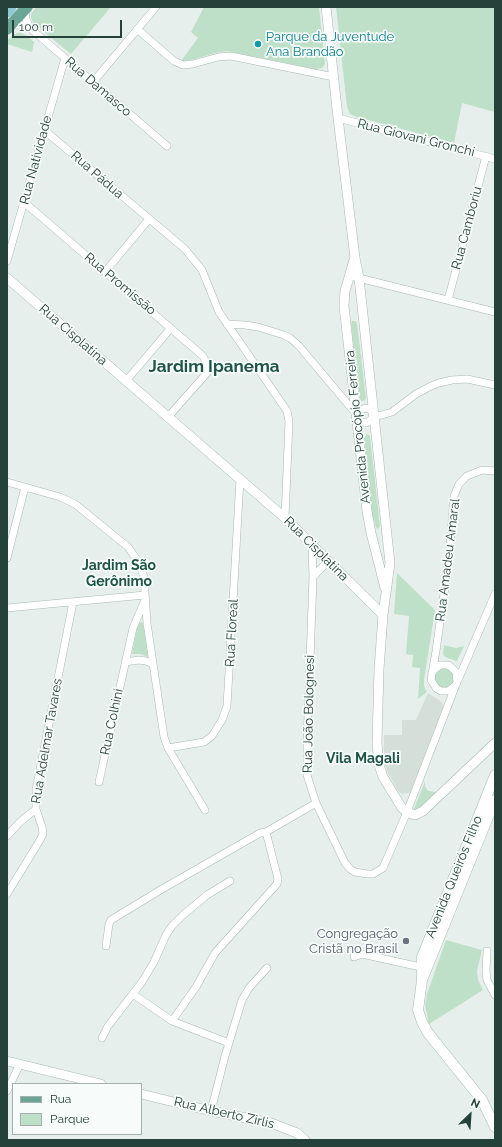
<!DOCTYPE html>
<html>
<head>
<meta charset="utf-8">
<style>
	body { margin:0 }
	#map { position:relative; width:502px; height:1147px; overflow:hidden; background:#e6efeb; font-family:Raleway,sans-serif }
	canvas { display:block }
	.frame { position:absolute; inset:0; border:8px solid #24423a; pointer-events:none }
	.legend { position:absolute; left:12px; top:1083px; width:130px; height:52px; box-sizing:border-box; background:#f7fbf9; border:1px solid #a3b1ad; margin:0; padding:5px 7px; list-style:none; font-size:12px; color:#24423a }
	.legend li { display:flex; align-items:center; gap:8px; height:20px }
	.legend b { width:20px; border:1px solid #a3b1ad }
	.north { position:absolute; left:450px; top:1095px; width:40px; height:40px; -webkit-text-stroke:3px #f7fbf9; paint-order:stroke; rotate:25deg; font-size:11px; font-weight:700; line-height:16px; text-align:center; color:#24423a }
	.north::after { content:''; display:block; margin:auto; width:14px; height:18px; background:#24423a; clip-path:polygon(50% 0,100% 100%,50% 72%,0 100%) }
	.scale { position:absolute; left:12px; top:20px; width:110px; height:18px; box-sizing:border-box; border:2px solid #24423a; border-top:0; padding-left:5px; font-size:12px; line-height:14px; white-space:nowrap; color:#24423a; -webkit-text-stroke:3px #f7fbf9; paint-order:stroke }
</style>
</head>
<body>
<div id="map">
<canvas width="502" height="1147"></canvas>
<div class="frame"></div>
<ul class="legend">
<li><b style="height:5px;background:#6aa596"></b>Rua</li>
<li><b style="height:11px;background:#bfe0c8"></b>Parque</li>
</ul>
<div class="north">N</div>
<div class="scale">100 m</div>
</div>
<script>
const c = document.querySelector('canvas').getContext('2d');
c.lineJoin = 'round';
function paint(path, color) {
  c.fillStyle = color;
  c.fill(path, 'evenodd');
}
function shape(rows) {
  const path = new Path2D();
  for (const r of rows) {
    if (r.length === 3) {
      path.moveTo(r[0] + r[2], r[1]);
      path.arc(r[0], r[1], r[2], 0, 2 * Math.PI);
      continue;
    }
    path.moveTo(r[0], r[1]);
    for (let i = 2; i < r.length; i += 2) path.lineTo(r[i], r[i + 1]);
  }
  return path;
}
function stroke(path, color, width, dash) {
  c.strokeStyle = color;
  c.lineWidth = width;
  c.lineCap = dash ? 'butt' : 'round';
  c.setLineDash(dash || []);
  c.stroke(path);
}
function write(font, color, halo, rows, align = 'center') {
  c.font = font + ' Raleway,sans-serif';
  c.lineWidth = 3.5;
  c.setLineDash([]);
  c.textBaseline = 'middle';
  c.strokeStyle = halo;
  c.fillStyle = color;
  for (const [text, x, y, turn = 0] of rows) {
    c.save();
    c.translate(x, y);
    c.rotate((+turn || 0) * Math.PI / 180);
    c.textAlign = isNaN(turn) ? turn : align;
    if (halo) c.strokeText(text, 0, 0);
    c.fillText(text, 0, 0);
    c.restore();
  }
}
paint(shape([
	[428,693,442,702,443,707,411,790,409,793,402,794,398,791,388,773,384,763,384,735,402,735,402,720,416,720]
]), '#d4dfda');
paint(shape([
	[36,7,111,7,71,54,34,24,31,18,31,14],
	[204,7,319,7,325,64,322,68,315,69,227,51,215,53,188,61,181,61,198,38,191,32],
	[336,7,495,7,495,112,462,103,454,143,357,117,350,114,347,107],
	[20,32,27,36,34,42,32,52,7,44,7,41,13,35],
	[352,321,355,321,357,323,366,398,364,401,361,401,360,399,351,324],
	[367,434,370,436,380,526,378,529,376,527,371,511,364,437],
	[397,573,435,610,424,680,424,686,427,692,418,699,420,668,412,667,413,655,406,654,409,616,394,614],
	[142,622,143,623,148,657,141,654,132,654,138,623],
	[444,645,456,648,464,646,457,661,445,657,443,654],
	[444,678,10],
	[425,781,425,786,428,791,436,792,418,809,414,809],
	[446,940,482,950,477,971,478,980,483,990,429,1024,425,1005,427,994]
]), '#bfe0c8');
stroke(shape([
	[7,11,10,7]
]), '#8ec9d4', 13);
const minor = shape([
	[25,10,26,19,30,28],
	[12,25,23,25,30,28,167,146],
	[137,29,174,61,183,65,193,64,218,57,231,56,334,77],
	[93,82,156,7],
	[338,118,495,159],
	[44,130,185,249,202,270,219,312,287,411,289,421,285,518],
	[25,203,203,356,207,364,207,373,168,417],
	[7,261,65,58],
	[105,272,149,219],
	[355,277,495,312],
	[448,300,486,156],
	[227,324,245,325,258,327,284,335,290,338,299,346,357,415,360,421,366,423,372,419,373,416],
	[126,381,171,328],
	[357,415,360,410,366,408,371,410,373,416],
	[373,416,382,415,392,412,416,394,431,386,439,383,452,380,467,379,495,385],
	[7,482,60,497,75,504,128,547,140,564,144,578,147,623,164,737,168,748,205,810],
	[312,546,313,577,307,743,307,775,316,803,345,863,350,869,355,872,367,874,373,874,383,868,407,812,457,682,456,672,451,667,448,665,440,665,434,670,432,673],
	[7,558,25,487],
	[313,577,328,561],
	[7,608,145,595],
	[125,662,139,660,146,661,153,664],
	[458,680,495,594],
	[456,685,448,691,441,691,436,688,431,680,436,651,449,558,454,496,459,484,467,476,482,470,495,471],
	[168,748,204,742,212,736,222,720,227,706,240,479],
	[99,782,133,628,145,600],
	[7,836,20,822,36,809],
	[7,894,40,840,43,834,42,827,36,809,36,790,73,602],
	[106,946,109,924,111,920,162,889,260,833,266,832],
	[487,951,486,971,487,980,495,995],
	[354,957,362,954,425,968],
	[133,994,172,1021,229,1043],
	[172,1021,196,987,215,953,277,884,278,879,266,832,316,803],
	[102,1038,108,1026,142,982,154,962,166,935,172,926,183,915,207,895,230,881],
	[7,1091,20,1064],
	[211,1111,225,1056,242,1000,249,988,267,968]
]);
const tertiary = shape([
	[326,7,338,118,355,258,359,278,390,563,383,615,379,669,377,743,379,765,383,777,402,808,407,812,415,815,423,811,495,743],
	[354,260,345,291,344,306,367,511,371,533,385,588],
	[7,278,285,518,383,615],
	[7,1061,101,1084],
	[141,1094,211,1111,271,1123,297,1133,305,1140]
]);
const secondary = shape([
	[495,800,422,980,418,1010,422,1022,428,1033,482,1100,495,1127],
	[422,978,422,957,495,775]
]);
const primary = shape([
	[7,29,27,7]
]);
stroke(minor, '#a8b8b2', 8);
stroke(tertiary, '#a8b8b2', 10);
stroke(secondary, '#a4bbb3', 11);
stroke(primary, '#c2cac8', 12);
stroke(minor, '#fff', 7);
stroke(tertiary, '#fff', 9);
stroke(secondary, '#fff', 10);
stroke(primary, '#6aa596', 11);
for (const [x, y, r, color] of [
	[258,44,4,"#0f9aa8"],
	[406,941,4,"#6b7280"]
]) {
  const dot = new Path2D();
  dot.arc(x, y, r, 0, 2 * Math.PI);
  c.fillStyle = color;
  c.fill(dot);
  stroke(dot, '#f7fbf9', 1.5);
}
write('13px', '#0d838f', '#f7fbf9', [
	["Parque da Juventude",266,37],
	["Ana Brandão",266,52]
], 'left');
write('13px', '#24423a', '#f7fbf9', [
	["Rua Damasco",98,87,41],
	["Rua Giovani Gronchi",416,138,14],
	["Rua Natividade",36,160,-75],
	["Rua Pádua",97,175,41],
	["Rua Camboriu",467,228,-75],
	["Rua Promissão",120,284,40],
	["Rua Cisplatina",73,335,41],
	["Avenida Procópio Ferreira",358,427,-96],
	["Rua Cisplatina",316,549,45],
	["Rua Amadeu Amaral",448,560,-83],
	["Rua Floreal",232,633,-87],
	["Rua João Bolognesi",309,714,-89],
	["Rua Colhini",112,722,-78],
	["Rua Adelmar Tavares",47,741,-80],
	["Avenida Queirós Filho",454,877,-68],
	["Rua Alberto Zirlis",224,1113,13]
]);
write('13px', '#5b616d', '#f7fbf9', [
	["Congregação",398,934],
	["Cristã no Brasil",398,949]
], 'right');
write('bold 14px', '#1f5548', '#f7fbf9', [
	["Jardim São",119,566],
	["Gerônimo",119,582],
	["Vila Magali",363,759]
]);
write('bold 17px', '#1f5548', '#f7fbf9', [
	["Jardim Ipanema",214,367]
]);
</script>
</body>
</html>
